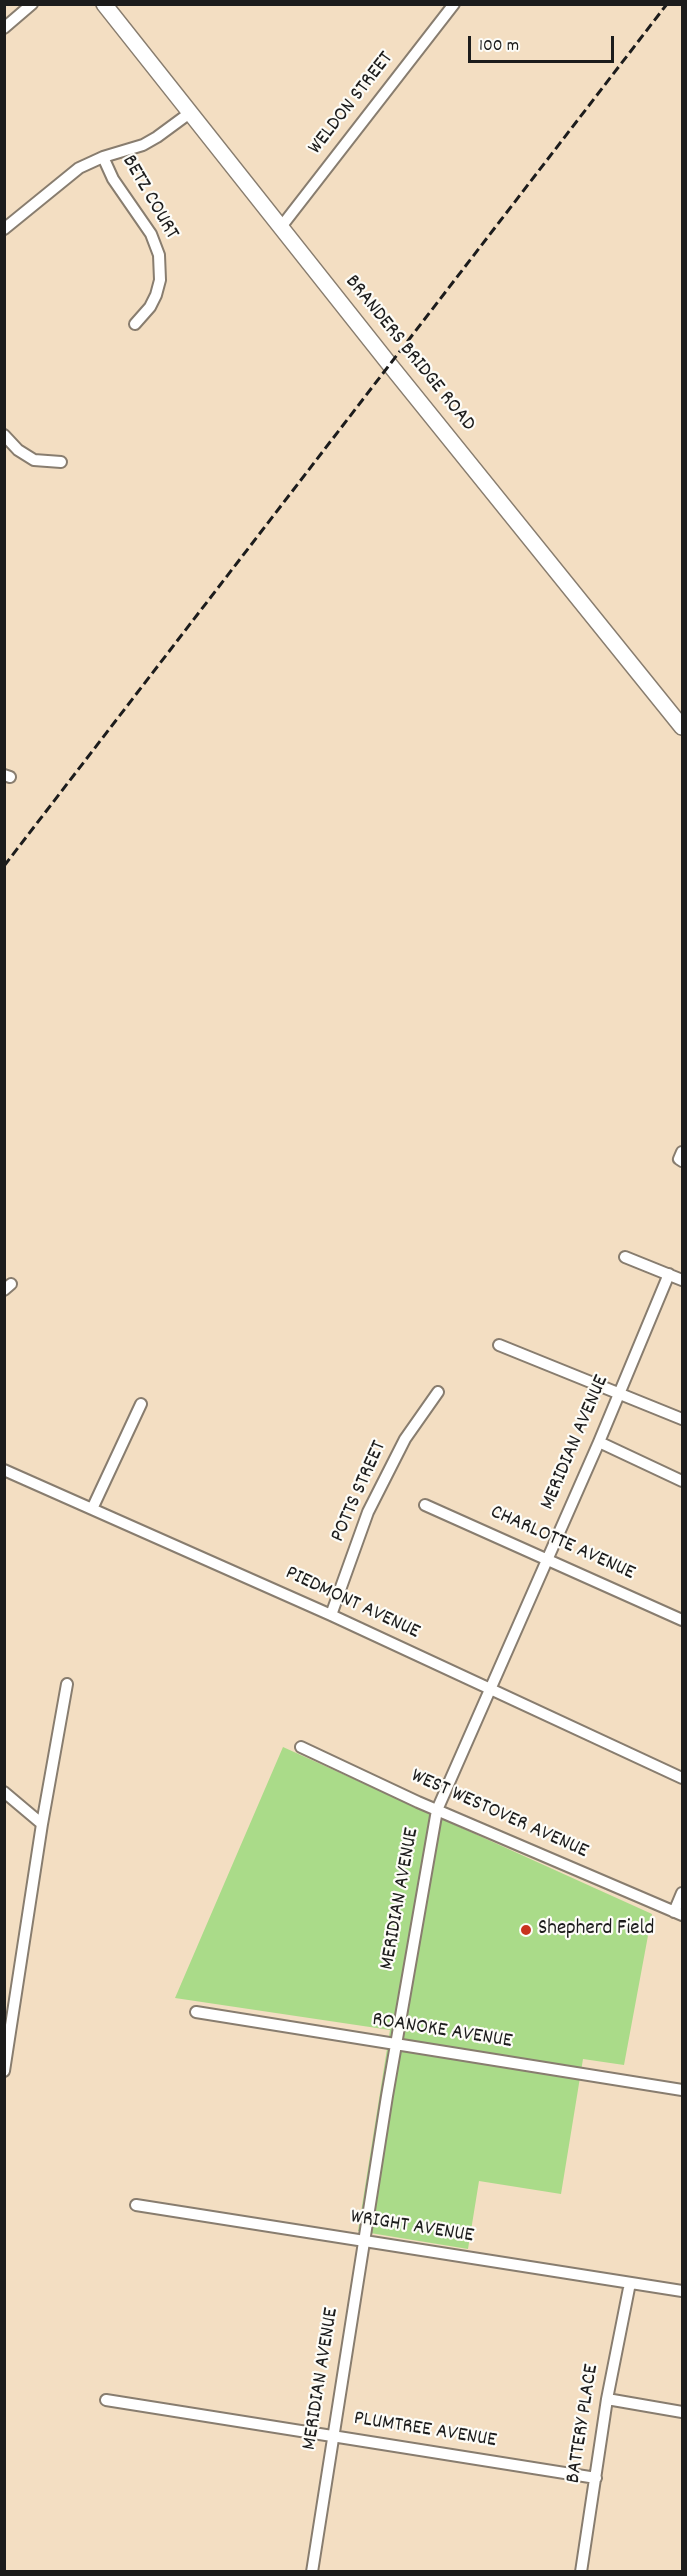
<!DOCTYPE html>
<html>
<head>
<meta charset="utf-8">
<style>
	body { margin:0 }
	#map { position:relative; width:687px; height:2576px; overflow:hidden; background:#f3dec2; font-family:Dekko,sans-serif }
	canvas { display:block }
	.frame { position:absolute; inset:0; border:6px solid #1c1c1c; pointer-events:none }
	.scale { position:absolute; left:468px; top:36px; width:146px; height:27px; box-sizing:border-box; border:3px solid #1c1c1c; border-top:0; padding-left:8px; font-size:18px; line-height:21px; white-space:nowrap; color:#1c1c1c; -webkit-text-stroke:4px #fdfcf7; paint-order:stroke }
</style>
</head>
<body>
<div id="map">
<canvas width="687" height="2576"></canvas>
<div class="frame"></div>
<div class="scale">100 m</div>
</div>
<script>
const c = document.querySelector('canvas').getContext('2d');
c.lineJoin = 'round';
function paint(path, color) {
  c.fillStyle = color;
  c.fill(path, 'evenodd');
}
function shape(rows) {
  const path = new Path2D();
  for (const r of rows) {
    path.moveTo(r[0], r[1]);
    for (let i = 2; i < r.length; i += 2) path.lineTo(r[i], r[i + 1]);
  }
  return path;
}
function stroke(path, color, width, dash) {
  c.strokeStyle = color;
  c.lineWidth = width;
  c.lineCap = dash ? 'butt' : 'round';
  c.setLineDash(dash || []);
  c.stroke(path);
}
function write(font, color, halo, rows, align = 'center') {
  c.font = font + ' Dekko,sans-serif';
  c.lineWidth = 4.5;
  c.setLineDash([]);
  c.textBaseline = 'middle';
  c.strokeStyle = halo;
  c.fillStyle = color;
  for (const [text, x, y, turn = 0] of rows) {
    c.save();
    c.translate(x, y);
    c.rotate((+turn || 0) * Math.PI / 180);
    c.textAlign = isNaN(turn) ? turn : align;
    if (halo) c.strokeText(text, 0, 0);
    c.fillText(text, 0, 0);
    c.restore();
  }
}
paint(shape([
	[283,1747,652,1914,624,2065,583,2059,561,2194,479,2181,468,2249,358,2231,390,2030,175,1998]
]), '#aadb89');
const street = shape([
	[4,28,32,4],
	[103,157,113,179,151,234,159,255,160,280,156,295,150,307,135,324],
	[281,227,454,4],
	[4,229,79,168,103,157,143,145,157,137,191,112],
	[4,435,18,450,34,460,61,462],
	[4,775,10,777],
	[682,1152,679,1159,682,1161],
	[625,1257,682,1280],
	[4,1290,11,1284],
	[499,1345,682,1419],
	[599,1442,682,1481],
	[4,1470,331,1615,682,1778],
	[425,1505,682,1620],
	[92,1509,141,1404],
	[331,1615,368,1512,405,1439,438,1392],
	[301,1747,418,1802,682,1915],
	[4,1792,42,1824],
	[674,1912,682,1893],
	[196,2012,682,2090],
	[4,2071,42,1824,67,1684],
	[136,2205,682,2291],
	[607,2399,682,2412],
	[106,2400,596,2478],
	[312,2572,387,2096,437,1810,599,1442,669,1274],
	[581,2572,607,2399,630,2283]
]);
const secondary = shape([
	[104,4,390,365,682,727]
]);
stroke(street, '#887d6f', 14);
stroke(secondary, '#887d6f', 18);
stroke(street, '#fff', 10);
stroke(secondary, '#fff', 15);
stroke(shape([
	[4,866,667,4]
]), '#1c1c1c', 3, [9, 4.5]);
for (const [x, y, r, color] of [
	[526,1930,6,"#c8321e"]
]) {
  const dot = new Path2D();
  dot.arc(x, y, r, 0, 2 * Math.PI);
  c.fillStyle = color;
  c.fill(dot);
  stroke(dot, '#fdfcf7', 2);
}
write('21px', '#1c1c1c', '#fdfcf7', [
	["WELDON STREET",352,104,-52],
	["BETZ COURT",149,198,60],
	["BRANDERS BRIDGE ROAD",409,354,51],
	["MERIDIAN AVENUE",576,1443,-67],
	["POTTS STREET",360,1492,-66],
	["CHARLOTTE AVENUE",562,1544,24],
	["PIEDMONT AVENUE",352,1604,25],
	["WEST WESTOVER AVENUE",499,1815,24],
	["MERIDIAN AVENUE",401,1899,-80],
	["ROANOKE AVENUE",442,2032,9],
	["WRIGHT AVENUE",412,2228,9],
	["MERIDIAN AVENUE",322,2379,-81],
	["BATTERY PLACE",584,2424,-81],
	["PLUMTREE AVENUE",425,2431,9]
]);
write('21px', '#1c1c1c', '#fdfcf7', [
	["Shepherd Field",538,1930]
], 'left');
</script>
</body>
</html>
